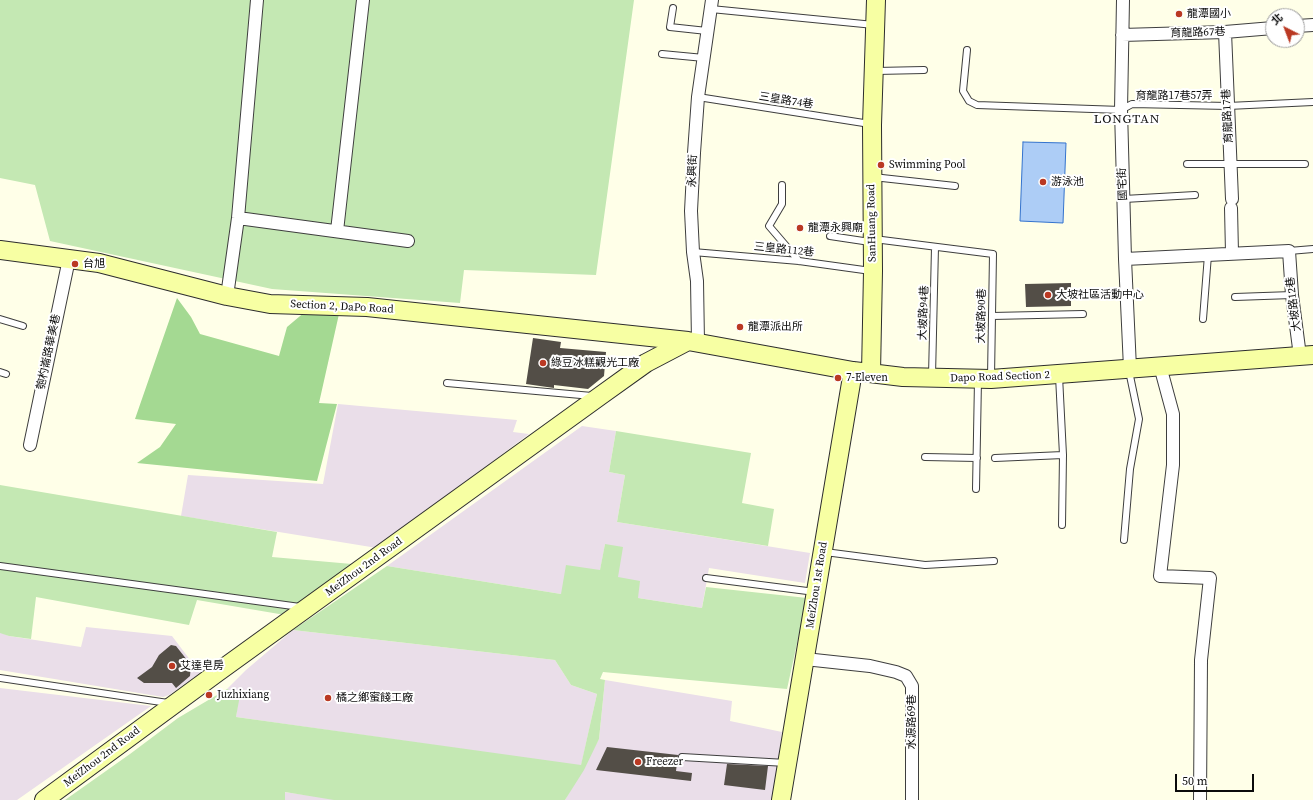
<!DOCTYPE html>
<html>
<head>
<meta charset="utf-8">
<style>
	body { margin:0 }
	#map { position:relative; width:1313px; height:800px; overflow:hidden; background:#ffffe8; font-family:"Source Serif 4","Noto Sans TC",serif }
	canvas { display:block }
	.north { position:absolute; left:1265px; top:8px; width:40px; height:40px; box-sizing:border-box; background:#fff; border:1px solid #9d9d9d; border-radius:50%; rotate:318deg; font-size:11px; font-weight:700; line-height:16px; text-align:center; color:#0b0b0b }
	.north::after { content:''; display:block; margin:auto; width:14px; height:18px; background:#ba3923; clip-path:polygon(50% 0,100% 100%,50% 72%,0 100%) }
	.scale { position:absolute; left:1175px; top:774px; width:79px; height:18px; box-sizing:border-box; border:2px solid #0b0b0b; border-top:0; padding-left:5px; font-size:12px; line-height:14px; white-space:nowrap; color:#0b0b0b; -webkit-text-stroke:3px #fff; paint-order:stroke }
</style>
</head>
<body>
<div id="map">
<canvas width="1313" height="800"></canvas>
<div class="north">北</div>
<div class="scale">50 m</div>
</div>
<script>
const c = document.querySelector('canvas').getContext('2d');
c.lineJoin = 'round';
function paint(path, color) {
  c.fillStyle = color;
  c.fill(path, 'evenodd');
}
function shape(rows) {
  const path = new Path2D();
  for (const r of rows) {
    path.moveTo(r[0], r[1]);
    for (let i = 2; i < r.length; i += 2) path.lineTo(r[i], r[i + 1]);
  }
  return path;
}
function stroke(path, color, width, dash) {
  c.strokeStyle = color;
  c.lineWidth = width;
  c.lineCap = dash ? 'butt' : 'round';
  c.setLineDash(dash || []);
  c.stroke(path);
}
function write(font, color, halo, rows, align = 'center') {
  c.font = font + ' "Source Serif 4","Noto Sans TC",serif';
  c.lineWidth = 4;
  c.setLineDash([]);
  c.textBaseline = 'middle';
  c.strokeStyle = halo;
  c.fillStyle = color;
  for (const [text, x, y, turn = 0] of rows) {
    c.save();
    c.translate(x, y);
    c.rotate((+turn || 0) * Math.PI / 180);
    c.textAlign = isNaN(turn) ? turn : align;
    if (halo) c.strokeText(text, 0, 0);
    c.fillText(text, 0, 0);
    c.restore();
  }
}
paint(shape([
	[338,404,517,420,513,432,529,434,377,548,181,516,188,475,323,484],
	[582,426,616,431,609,472,625,475,617,522,810,553,805,583,709,568,702,608,638,598,618,577,605,544,600,571,561,594,387,566],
	[86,627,172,636,200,673,169,695,163,697,0,670,0,632,9,636,81,647],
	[293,630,555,660,571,685,597,694,581,766,236,717,239,695,227,689,246,670],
	[605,680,732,701,730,721,782,732,772,800,565,800,599,739],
	[0,688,151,706,17,800,0,800],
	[284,792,343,800,285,800]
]), '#eadee9');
paint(shape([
	[0,0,634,0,596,275,464,270,460,303,272,289,50,241,35,185,0,178],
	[616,431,751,453,742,503,774,509,768,546,617,522,625,475,609,472],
	[0,485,277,532,272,557,352,564,285,615,197,600,189,625,36,597,31,639,9,636,0,633],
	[605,544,623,547,618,577,640,581,638,598,702,608,706,587,807,598,787,689,603,672,600,679,605,680,599,739,584,770,565,800,334,800,285,792,285,800,65,800,130,754,178,718,227,689,240,695,236,717,581,765,597,694,571,685,555,660,293,630,387,566,561,594,566,565,600,570]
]), '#c4e8b3');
paint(shape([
	[177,298,191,317,200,334,279,356,287,327,306,311,339,314,319,403,337,404,317,481,137,463,160,447,176,424,135,419]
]), '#a4d992');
const water = shape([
	[1023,142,1066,143,1063,223,1020,221,1023,142]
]);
paint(water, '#adcdf6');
stroke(water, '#3473cd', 1);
paint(shape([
	[1071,283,1071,306,1026,307,1025,284],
	[533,338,561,342,560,348,606,352,604,376,588,389,554,385,554,388,526,384],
	[171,645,176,646,191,665,190,676,176,688,172,683,144,683,137,678,152,667,159,655],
	[607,747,678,755,676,771,692,773,691,781,596,770],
	[727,764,768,766,765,790,724,785]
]), '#534e47');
const lane = shape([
	[673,8,670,27,707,31],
	[711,9,874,25],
	[967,50,963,91,969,101,977,105,1121,110,1132,104,1228,106,1313,102],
	[662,54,704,58],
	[876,71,924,70],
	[698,97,870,124],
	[1187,164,1305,164],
	[873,177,955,186],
	[782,185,782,204,769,226,799,261],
	[1124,199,1195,195],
	[830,236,870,242],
	[874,239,993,254,991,377],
	[1289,251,1313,249],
	[693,252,799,261,871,271],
	[1235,297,1292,295],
	[992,316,1083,314],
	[0,319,23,326],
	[1203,319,1208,255],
	[0,372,6,374],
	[932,376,935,247],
	[1059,376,1063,455,1062,525],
	[447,383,592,396],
	[925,457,977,458],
	[995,458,1063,455],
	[976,489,978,380],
	[1124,540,1130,469,1139,419,1129,371],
	[825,552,925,565,994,561],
	[0,566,300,607],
	[706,578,815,592],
	[0,678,168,703],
	[682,757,786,763]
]);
const street = shape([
	[1123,0,1121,110,1125,259,1130,368],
	[1297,26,1313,25],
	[1225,32,1232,199],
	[1122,35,1225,32,1273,28],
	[1231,208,1232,253],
	[238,218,408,241],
	[337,231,363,0],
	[1125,259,1289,251,1292,295,1300,356],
	[227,296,238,218,257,0],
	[698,342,697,281,693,252,691,211,694,153,698,97,712,0],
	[1160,366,1173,414,1173,465,1160,576,1210,578,1201,660,1200,800],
	[30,445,69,259],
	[805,659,870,666,896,672,906,676,912,686,912,800]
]);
const secondary = shape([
	[0,250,99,263,227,296,270,304,367,307,688,341,853,371,903,377,991,379,1313,355],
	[871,373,873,271,872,125,876,0],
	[44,800,218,672,600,396,646,363,688,341],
	[781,800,853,371]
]);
stroke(lane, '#3e3e3e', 8);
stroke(street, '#3e3e3e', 14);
stroke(secondary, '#2d2d2d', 20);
stroke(lane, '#fff', 6);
stroke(street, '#fff', 12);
stroke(secondary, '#f7ffa3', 18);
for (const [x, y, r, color] of [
	[1179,14,4,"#ba3923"],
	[881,165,4,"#ba3923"],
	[1043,182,4,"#ba3923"],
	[800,228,4,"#ba3923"],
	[75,264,4,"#ba3923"],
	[1048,295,4,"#ba3923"],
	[740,327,4,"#ba3923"],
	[543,363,4,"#ba3923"],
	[838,378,4,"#ba3923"],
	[172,666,4,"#ba3923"],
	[209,695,4,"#ba3923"],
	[328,698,4,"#ba3923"],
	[638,762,4,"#ba3923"]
]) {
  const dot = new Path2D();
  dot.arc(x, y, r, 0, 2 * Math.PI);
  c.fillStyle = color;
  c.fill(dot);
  stroke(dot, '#fff', 1.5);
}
write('11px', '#0b0b0b', '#fff', [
	["龍潭國小",1187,14],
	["Swimming Pool",889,165],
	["游泳池",1051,182],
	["龍潭永興廟",808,228],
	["台旭",83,264],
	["大坡社區活動中心",1056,295],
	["龍潭派出所",748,327],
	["綠豆冰糕觀光工廠",551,363],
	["7-Eleven",846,378],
	["艾達皂房",180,666],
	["Juzhixiang",217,695],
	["橘之鄉蜜餞工廠",336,698],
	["Freezer",646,762]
], 'left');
write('11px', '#0b0b0b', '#fff', [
	["育龍路67巷",1198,33,-2],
	["育龍路17巷57弄",1174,96],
	["三皇路74巷",786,101,9],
	["育龍路17巷",1228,116,-93],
	["永興街",693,171,-88],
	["國宅街",1123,184,-92],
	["SanHuang Road",872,223,-91],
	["三皇路112巷",784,250,6],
	["大坡路12巷",1294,304,-97],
	["Section 2, DaPo Road",342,307,3],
	["大坡路94巷",924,313,-88],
	["大坡路90巷",982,316,-89],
	["匏杓崙路華美巷",49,352,-78],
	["Dapo Road Section 2",1000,377,-2],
	["MeiZhou 2nd Road",364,567,-36],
	["MeiZhou 1st Road",817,585,-81],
	["水源路69巷",912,722,-90],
	["MeiZhou 2nd Road",102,757,-37]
]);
c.letterSpacing = '1px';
write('13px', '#0b0b0b', '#fff', [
	["LONGTAN",1127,120]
]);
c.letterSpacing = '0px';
</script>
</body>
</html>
